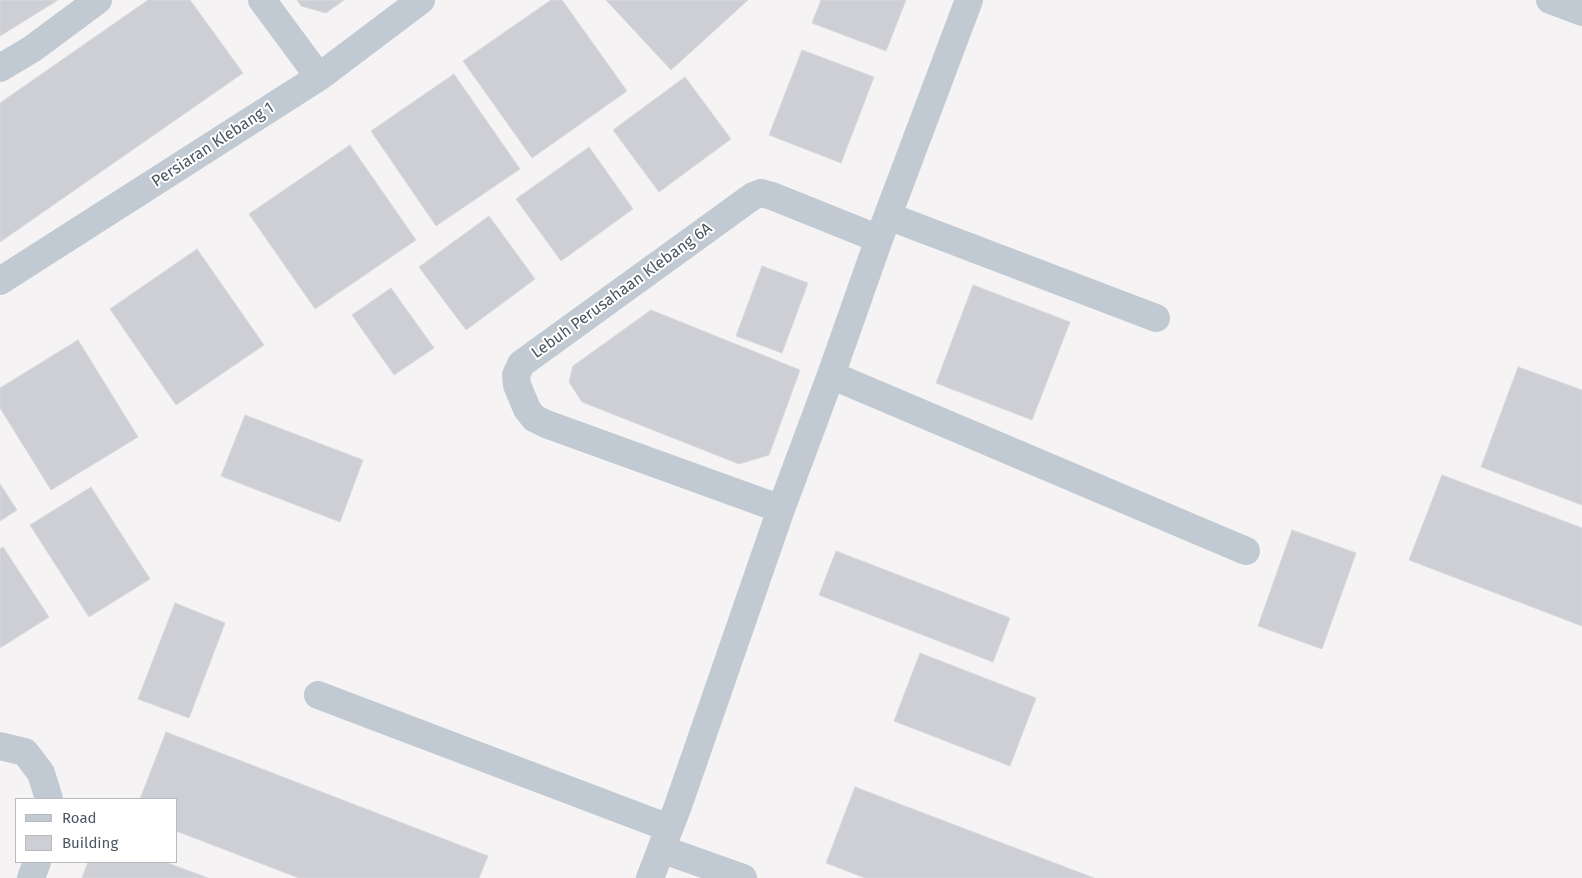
<!DOCTYPE html>
<html>
<head>
<meta charset="utf-8">
<style>
	body { margin:0 }
	#map { position:relative; width:1582px; height:878px; overflow:hidden; background:#f5f3f3; font-family:"Fira Sans",sans-serif }
	canvas { display:block }
	.legend { position:absolute; left:15px; top:798px; width:162px; height:65px; box-sizing:border-box; background:#fff; border:1px solid #b7bbc0; margin:0; padding:6px 9px; list-style:none; font-size:15px; color:#4a5661 }
	.legend li { display:flex; align-items:center; gap:10px; height:25px }
	.legend b { width:25px; border:1px solid #b7bbc0 }
</style>
</head>
<body>
<div id="map">
<canvas width="1582" height="878"></canvas>
<ul class="legend">
<li><b style="height:6px;background:#c1cad2"></b>Road</li>
<li><b style="height:14px;background:#cdcfd5"></b>Building</li>
</ul>
</div>
<script>
const c = document.querySelector('canvas').getContext('2d');
c.lineJoin = 'round';
function paint(path, color) {
  c.fillStyle = color;
  c.fill(path, 'evenodd');
}
function shape(rows) {
  const path = new Path2D();
  for (const r of rows) {
    path.moveTo(r[0], r[1]);
    for (let i = 2; i < r.length; i += 2) path.lineTo(r[i], r[i + 1]);
  }
  return path;
}
function stroke(path, color, width, dash) {
  c.strokeStyle = color;
  c.lineWidth = width;
  c.lineCap = dash ? 'butt' : 'round';
  c.setLineDash(dash || []);
  c.stroke(path);
}
function write(font, color, halo, rows, align = 'center') {
  c.font = font + ' "Fira Sans",sans-serif';
  c.lineWidth = 4;
  c.setLineDash([]);
  c.textBaseline = 'middle';
  c.strokeStyle = halo;
  c.fillStyle = color;
  for (const [text, x, y, turn = 0] of rows) {
    c.save();
    c.translate(x, y);
    c.rotate((+turn || 0) * Math.PI / 180);
    c.textAlign = isNaN(turn) ? turn : align;
    if (halo) c.strokeText(text, 0, 0);
    c.fillText(text, 0, 0);
    c.restore();
  }
}
const building = shape([
	[0,0,58,0,0,36,0,0],
	[148,0,190,0,243,73,0,242,0,103,148,0],
	[297,0,344,0,326,13,301,6,297,0],
	[551,0,562,0,627,91,532,158,463,61,551,0],
	[606,0,748,0,671,70,606,0],
	[821,0,906,0,886,51,812,23,821,0],
	[802,50,874,77,841,163,769,135,802,50],
	[454,74,520,169,436,226,371,131,454,74],
	[685,77,731,139,659,192,613,130,685,77],
	[350,145,416,240,315,309,249,214,350,145],
	[589,147,633,209,561,261,516,199,589,147],
	[489,216,535,279,466,330,419,267,489,216],
	[197,249,264,345,176,405,110,309,197,249],
	[762,266,808,283,782,353,736,336,762,266],
	[973,285,1070,322,1032,420,936,383,973,285],
	[391,288,434,348,394,375,352,315,391,288],
	[651,310,800,370,769,455,739,464,582,402,569,382,573,366,651,310],
	[78,340,138,437,51,490,0,408,0,388,78,340],
	[1518,367,1582,390,1582,505,1481,467,1518,367],
	[245,415,363,460,340,522,221,476,245,415],
	[1442,475,1582,528,1582,626,1409,560,1442,475],
	[0,484,17,510,0,521,0,484],
	[91,487,150,579,89,617,30,525,91,487],
	[1292,530,1356,553,1322,649,1258,626,1292,530],
	[3,547,49,617,0,648,0,549,3,547],
	[836,551,1010,618,993,662,819,595,836,551],
	[175,603,225,623,189,718,138,699,175,603],
	[920,653,1036,698,1010,766,894,721,920,653],
	[166,732,488,856,479,878,299,878,176,831,176,799,140,799,166,732],
	[855,787,1094,878,865,878,826,863,855,787],
	[88,862,165,862,208,878,82,878,88,862]
]);
paint(building, '#cdcfd5');
stroke(building, '#d7d9de', 1);
stroke(shape([
	[262,0,319,77],
	[1550,0,1582,12],
	[0,68,32,49,98,0],
	[888,216,1156,318],
	[0,281,319,77,421,0],
	[831,375,1246,551],
	[781,509,546,424,534,418,527,409,517,385,516,375,521,364,753,196,761,193,772,196,879,239],
	[318,695,669,828],
	[0,746,25,752,41,773,49,799],
	[661,849,743,878],
	[31,878,37,862],
	[650,878,678,806,781,509,831,375,879,239,969,0]
]), '#c1cad2', 28);
write('16px', '#4a5661', '#fff', [
	["Persiaran Klebang 1",213,145,-33],
	["Lebuh Perusahaan Klebang 6A",622,291,-36]
]);
</script>
</body>
</html>
